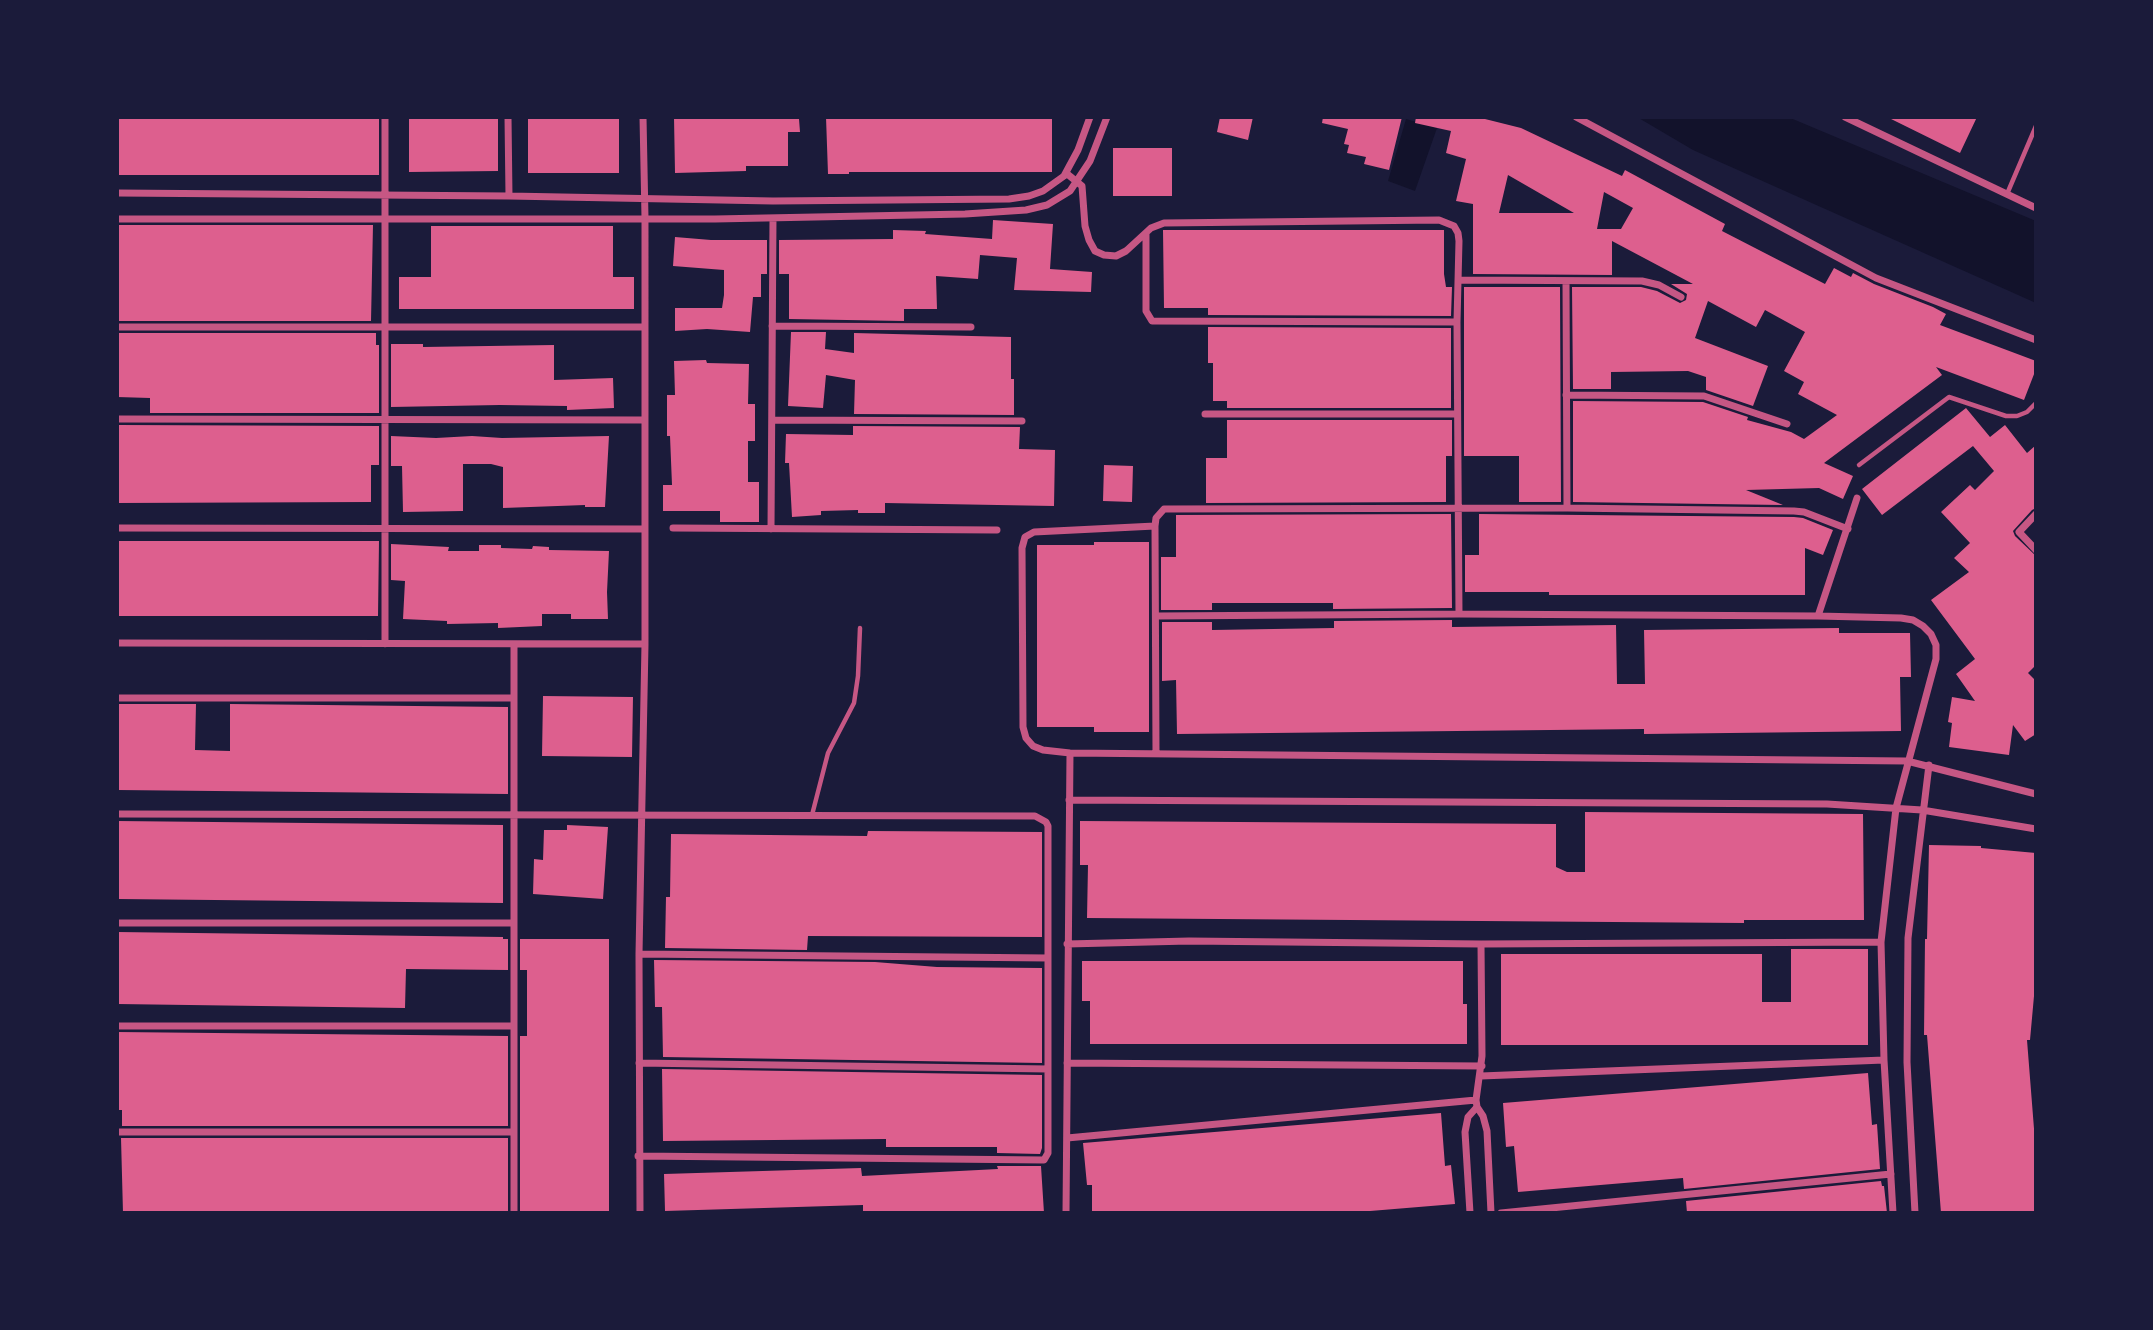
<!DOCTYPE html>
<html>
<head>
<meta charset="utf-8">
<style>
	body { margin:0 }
	#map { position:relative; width:2153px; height:1330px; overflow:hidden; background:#1b1b3a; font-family:"Varela Round",sans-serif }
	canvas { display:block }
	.frame { position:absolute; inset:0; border:119px solid #1b1b3a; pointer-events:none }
</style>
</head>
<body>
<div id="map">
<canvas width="2153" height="1330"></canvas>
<div class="frame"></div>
</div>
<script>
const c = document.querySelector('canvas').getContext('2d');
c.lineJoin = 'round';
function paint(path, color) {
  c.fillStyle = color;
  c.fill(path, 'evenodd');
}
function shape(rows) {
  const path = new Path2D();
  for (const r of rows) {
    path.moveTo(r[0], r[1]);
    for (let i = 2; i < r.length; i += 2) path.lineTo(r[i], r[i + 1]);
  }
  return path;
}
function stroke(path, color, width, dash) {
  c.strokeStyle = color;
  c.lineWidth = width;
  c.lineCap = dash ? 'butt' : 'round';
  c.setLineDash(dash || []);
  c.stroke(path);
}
paint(shape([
	[1637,117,1788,117,2036,221,2036,303,1693,150],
	[1406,119,1437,128,1415,191,1388,181]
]), '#12122b');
paint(shape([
	[117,117,379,117,379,175,117,175],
	[409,117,498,117,498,171,409,172],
	[528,117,619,117,619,173,528,173],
	[674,117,799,119,800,132,788,132,788,166,746,166,746,171,675,173],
	[826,117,1052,117,1052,172,849,172,849,174,828,174],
	[1220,117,1253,117,1248,140,1217,132],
	[1323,117,1402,117,1389,170,1364,164,1366,157,1347,153,1349,145,1344,144,1348,129,1322,123],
	[1416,117,1477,117,1521,128,1622,176,1625,170,1725,224,1722,231,1825,284,1834,268,1851,277,1853,273,1874,284,1933,307,1946,314,1940,325,2036,361,2036,369,2024,400,1936,367,1942,375,1824,463,1853,476,1843,499,1819,488,1746,490,1783,505,1573,502,1573,401,1703,402,1748,417,1747,420,1791,432,1804,439,1837,415,1798,394,1804,382,1784,371,1805,332,1765,310,1756,327,1708,301,1695,338,1768,366,1753,406,1706,390,1706,377,1688,371,1611,372,1611,389,1573,389,1572,287,1641,287,1657,291,1680,303,1686,300,1687,294,1671,284,1693,284,1612,241,1612,275,1473,274,1473,204,1456,201,1466,159,1446,153,1451,131,1415,123],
	[1508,175,1574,213,1499,213],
	[1604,192,1633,208,1621,229,1597,229],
	[1887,117,1977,117,1960,153],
	[1113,148,1172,148,1172,196,1113,196],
	[993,220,1053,224,1050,269,1092,272,1091,292,1014,290,1017,258,980,255,978,279,936,276,937,309,904,309,904,321,789,319,789,274,779,274,779,240,893,239,893,230,926,231,925,234,992,239],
	[117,225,373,225,371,321,117,321],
	[431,226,613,226,613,277,634,277,634,309,399,309,399,277,431,277],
	[1163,230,1444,230,1444,274,1446,287,1452,287,1451,316,1208,315,1208,308,1164,308],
	[675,237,711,240,767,240,767,274,761,274,761,297,753,297,750,332,707,329,675,331,675,308,722,308,724,295,724,270,673,266],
	[1464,287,1560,287,1561,502,1519,502,1519,456,1464,456],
	[1208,327,1451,328,1451,408,1227,408,1227,401,1213,401,1213,363,1208,363],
	[791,332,826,332,825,349,854,353,854,333,1011,337,1011,379,1014,379,1014,415,854,414,855,380,826,375,823,408,788,406],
	[117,333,376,333,376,345,379,345,379,413,150,413,150,398,117,397],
	[391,344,423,344,423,347,554,345,554,380,613,378,614,408,567,410,567,406,500,405,391,407],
	[706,360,707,363,749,364,748,404,755,404,755,441,748,441,748,482,759,482,759,522,720,522,720,511,663,511,663,485,672,485,670,436,667,436,667,395,675,395,674,361],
	[1966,408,1990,437,2005,425,2027,453,2036,445,2036,508,2032,510,2013,531,2015,536,2036,556,2036,665,2028,673,2036,681,2036,734,2025,741,2013,725,2009,755,1949,747,1952,723,1948,722,1952,697,1975,701,1956,674,1975,659,1931,600,1969,572,1954,558,1970,543,1941,512,1970,485,1975,490,1994,471,1973,446,1882,515,1862,489],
	[1227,420,1452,420,1452,456,1446,456,1446,502,1206,503,1206,458,1227,458],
	[117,425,379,426,379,465,371,465,371,502,117,503],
	[853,426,1020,427,1019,449,1055,450,1054,506,885,503,885,513,858,513,858,510,821,511,821,515,792,517,789,463,785,463,786,434,853,435],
	[391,436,436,438,472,436,502,438,609,436,605,507,585,507,585,505,503,508,503,467,491,464,463,464,463,511,403,512,402,466,391,466],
	[1104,465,1133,466,1132,502,1103,501],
	[1451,514,1452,608,1333,609,1333,603,1212,603,1212,610,1161,610,1161,557,1176,557,1176,515],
	[1479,514,1794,517,1803,518,1833,530,1823,555,1805,548,1805,595,1549,595,1549,592,1465,592,1465,555,1479,555],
	[117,541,379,541,378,616,117,616],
	[1094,542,1149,542,1149,732,1094,732,1094,727,1037,727,1037,545,1094,545],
	[391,544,449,547,448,551,479,551,479,545,501,545,501,548,532,549,533,546,549,547,549,550,609,551,607,592,608,619,571,619,571,614,542,614,542,626,498,628,498,623,447,624,447,621,403,619,405,581,391,580],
	[1452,620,1452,627,1616,625,1617,684,1645,684,1644,630,1839,628,1839,633,1910,633,1911,677,1900,677,1901,731,1644,734,1644,729,1177,734,1176,680,1162,681,1162,622,1212,622,1212,630,1334,628,1334,621],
	[543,696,633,697,632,757,542,756],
	[118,704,196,704,195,750,230,751,230,704,508,707,508,794,117,790],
	[1585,812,1863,814,1864,920,1744,920,1744,923,1087,918,1088,865,1080,865,1080,821,1556,824,1556,867,1567,872,1585,872],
	[117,821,503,825,503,903,118,899],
	[567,825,608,827,603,899,533,894,534,859,543,860,544,830,567,830],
	[868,831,1042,832,1042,937,808,936,807,950,665,948,666,897,670,897,671,834,867,836],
	[1929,845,1981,846,1981,848,2036,853,2036,974,2030,1040,2027,1040,2036,1154,2036,1213,1941,1213,1927,1035,1924,1035,1925,939,1927,939],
	[117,932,503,937,503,939,508,939,508,970,406,969,405,1008,117,1004],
	[520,939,609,939,609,1213,520,1213,520,1036,527,1036,527,970,520,970],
	[1791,949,1868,949,1868,1045,1501,1045,1501,954,1762,954,1762,1002,1791,1002],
	[654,960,875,962,937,967,1042,968,1042,1063,663,1057,662,1007,655,1007],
	[1082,961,1463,961,1463,1004,1467,1004,1467,1044,1090,1044,1090,1001,1082,1001],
	[117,1032,508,1036,508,1126,122,1126,122,1110,117,1110],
	[662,1069,1042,1075,1042,1148,1040,1154,997,1153,997,1147,886,1147,886,1139,663,1141],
	[1868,1073,1872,1125,1877,1124,1880,1169,1684,1189,1683,1178,1518,1192,1514,1146,1506,1147,1503,1103],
	[1441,1113,1445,1166,1451,1165,1455,1204,1346,1213,1092,1213,1092,1185,1087,1185,1083,1143],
	[121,1138,508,1138,508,1213,123,1213],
	[997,1166,1041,1166,1044,1213,863,1213,863,1205,665,1211,664,1174,861,1168,862,1176,998,1169],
	[1881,1181,1882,1186,1884,1186,1887,1213,1687,1213,1686,1201]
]), '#dd5f8e');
stroke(shape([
	[2007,194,2036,126],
	[1859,465,1949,397,2006,416,2017,416,2027,412,2036,403],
	[812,815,828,753,854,703,858,676,860,628]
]), '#c65784', 4.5);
stroke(shape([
	[508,117,509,196],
	[1576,117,1876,278,2036,340],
	[1845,117,2036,208],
	[1066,173,1082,186,1085,226,1089,240,1095,251,1104,255,1116,256,1126,251,1151,228,1164,223,1439,220,1454,226,1458,233,1459,241,1457,322,1459,614],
	[117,193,509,196,773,201,1009,199,1029,196,1043,191,1064,176,1078,150,1090,117],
	[117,219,715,219,965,214,1026,210,1047,205,1070,191,1090,161,1107,117],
	[1146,233,1146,311,1152,321,1457,322],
	[1458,280,1642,281,1659,285,1681,297],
	[1566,281,1567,508],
	[772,326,971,327],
	[117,327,645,327],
	[1566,395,1704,396,1787,424],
	[1205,414,1457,414],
	[117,419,645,420],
	[772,420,1022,421],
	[2036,514,2019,532,2036,550],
	[1155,526,1034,532,1025,537,1022,548,1023,727,1026,738,1033,746,1043,750,1070,753,1907,761,2036,794],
	[117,528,645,529],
	[673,528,997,530],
	[771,529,773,218],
	[1157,616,1459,614,1818,616,1901,618,1913,620,1923,626,1931,634,1936,645,1936,659,1896,808,1881,942,1884,1060,1893,1213],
	[1818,616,1857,498],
	[117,643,645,644],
	[385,644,385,117],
	[117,698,514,698],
	[1156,753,1155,526,1156,518,1164,509,1567,508,1794,511,1804,512,1848,529],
	[1069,800,1827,804,1922,810,2036,829],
	[117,814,1035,816,1046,822,1048,826,1048,1153,1044,1160,638,1156],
	[117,923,514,923],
	[1067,944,1189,941,1481,944,1881,942],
	[1481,944,1482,1056,1476,1100,1477,1107,1483,1116,1487,1131,1491,1213],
	[639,954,1048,958],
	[117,1026,514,1026],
	[639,1063,1048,1069],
	[1067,1063,1482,1066],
	[1481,1076,1884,1060],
	[117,1132,514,1132],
	[1067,1138,1476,1100],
	[514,1213,514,644],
	[640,1213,639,954,645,644,645,218,643,117],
	[1066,1213,1070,753],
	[1470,1213,1465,1132,1468,1117,1477,1107],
	[1501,1213,1891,1174],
	[1915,1213,1907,1062,1908,938,1929,765]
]), '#c65784', 7);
</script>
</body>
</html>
